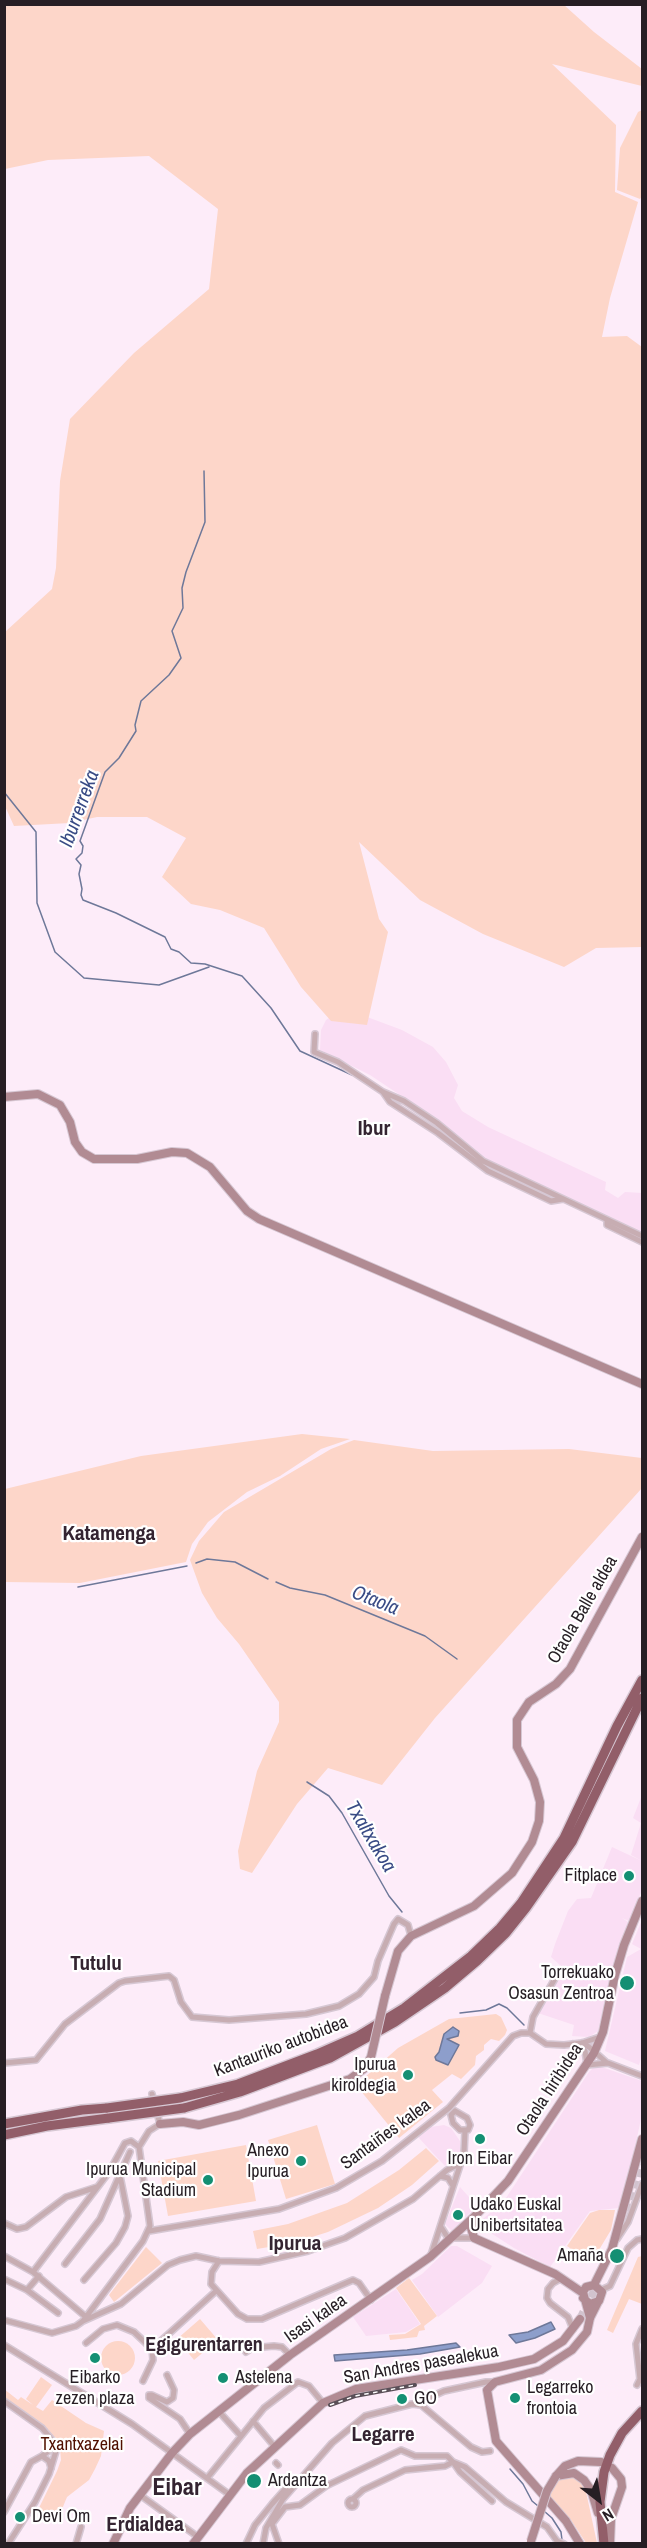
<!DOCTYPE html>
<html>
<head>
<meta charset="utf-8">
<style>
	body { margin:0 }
	#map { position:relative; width:647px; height:2548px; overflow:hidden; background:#fdecf9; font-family:"Archivo Narrow",sans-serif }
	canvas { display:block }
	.frame { position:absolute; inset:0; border:6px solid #261e24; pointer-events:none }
	.north { position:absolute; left:569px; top:2470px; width:60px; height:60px; -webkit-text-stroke:4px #fff; paint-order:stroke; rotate:149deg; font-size:16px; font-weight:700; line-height:24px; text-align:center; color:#261e24 }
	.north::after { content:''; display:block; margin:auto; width:21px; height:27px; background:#261e24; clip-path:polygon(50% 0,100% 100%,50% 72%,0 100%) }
</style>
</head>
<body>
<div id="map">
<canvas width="647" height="2548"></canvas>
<div class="frame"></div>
<div class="north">N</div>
</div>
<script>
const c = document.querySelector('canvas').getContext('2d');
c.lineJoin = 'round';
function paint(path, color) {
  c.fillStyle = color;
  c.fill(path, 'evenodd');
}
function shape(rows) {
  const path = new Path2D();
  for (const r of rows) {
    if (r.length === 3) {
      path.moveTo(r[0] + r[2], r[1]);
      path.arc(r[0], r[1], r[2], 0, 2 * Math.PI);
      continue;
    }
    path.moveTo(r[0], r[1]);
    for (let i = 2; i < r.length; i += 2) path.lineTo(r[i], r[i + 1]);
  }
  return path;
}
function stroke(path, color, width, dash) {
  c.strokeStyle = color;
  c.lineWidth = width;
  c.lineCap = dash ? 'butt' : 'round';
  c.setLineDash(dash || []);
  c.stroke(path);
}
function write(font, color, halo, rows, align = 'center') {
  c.font = font + ' "Archivo Narrow",sans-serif';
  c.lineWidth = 4.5;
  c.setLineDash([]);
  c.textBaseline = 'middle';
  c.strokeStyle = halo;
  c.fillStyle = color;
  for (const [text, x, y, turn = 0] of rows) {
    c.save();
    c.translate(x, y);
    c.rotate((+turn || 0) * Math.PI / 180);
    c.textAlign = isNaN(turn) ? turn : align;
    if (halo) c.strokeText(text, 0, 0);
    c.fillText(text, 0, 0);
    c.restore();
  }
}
paint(shape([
	[343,1008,402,1030,433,1047,446,1062,458,1085,454,1098,462,1111,488,1127,606,1182,605,1190,618,1198,625,1192,642,1193,642,1233,483,1160,438,1122,406,1099,370,1075,320,1050,321,1030,326,1020],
	[642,1795,642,1890,629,1921,622,1918,628,1922,609,1981,598,2031,589,2037,572,2036,574,2025,538,2013,561,1966,551,1957,555,1944,568,1911,577,1899,591,1898,612,1847,642,1861,631,1855,641,1823,633,1818],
	[642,1920,642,2054,639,2065,605,2051,627,1957,641,1949,632,1944],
	[596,2065,642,2081,642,2114,623,2204,619,2208,590,2211,550,2267,514,2248,477,2224,504,2201,589,2072],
	[444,2125,451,2128,460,2141,460,2152,445,2166,418,2137,431,2127],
	[460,2187,477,2206,452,2231,445,2224],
	[451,2246,457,2246,492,2266,482,2283,438,2317,412,2280,422,2274],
	[396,2289,420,2324,406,2332,366,2336,353,2317]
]), '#fadef4');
paint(shape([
	[4,5,564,5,594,32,642,69,642,86,552,64,616,125,615,192,638,202,610,298,602,337,627,336,642,347,642,947,596,948,564,967,483,934,420,900,359,842,379,919,388,932,367,1025,331,1021,301,987,264,928,220,910,191,904,162,877,186,838,147,817,97,817,70,823,14,826,4,804,5,632,52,589,56,568,60,481,70,419,134,353,209,289,218,209,149,156,48,160,5,169],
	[642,110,642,196,640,199,617,190,620,148,638,112],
	[302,1434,350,1439,321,1449,280,1476,247,1492,208,1522,192,1544,186,1562,80,1583,5,1582,5,1489,141,1456],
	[354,1440,433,1451,569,1449,642,1458,642,1488,435,1718,382,1785,328,1768,297,1804,252,1873,240,1869,238,1851,257,1771,279,1722,279,1702,239,1644,217,1618,202,1593,190,1560,199,1541,224,1512,331,1449],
	[496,2014,501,2017,507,2030,505,2035,499,2041,491,2039,484,2045,484,2050,476,2056,475,2065,461,2079,452,2074,432,2090,443,2102,399,2138,356,2085,398,2048,449,2019],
	[317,2125,335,2184,286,2199,268,2140],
	[246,2145,256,2201,168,2216,158,2161],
	[426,2148,439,2161,412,2185,378,2208,328,2232,293,2243,257,2249,253,2231,288,2224,347,2203,399,2170],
	[599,2210,615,2210,611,2230,591,2263,567,2246,590,2213],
	[146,2247,162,2263,114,2302,109,2295],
	[642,2256,642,2304,629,2299,613,2333,607,2330,638,2257],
	[409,2278,437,2316,424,2326,425,2330,419,2331,417,2337,390,2340,389,2335,405,2334,421,2324,396,2288],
	[200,2319,218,2340,194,2360,177,2339],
	[118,2358,17],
	[41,2377,52,2385,36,2407,43,2411,52,2400,86,2423,104,2431,101,2456,95,2469,89,2480,67,2497,58,2519,38,2510,57,2471,61,2460,60,2449,43,2426,5,2400,4,2389,18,2400,21,2397,33,2405,26,2399],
	[569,2476,576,2478,585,2487,597,2543,586,2543,571,2520,549,2497,557,2481]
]), '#fdd6c9');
const water = shape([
	[453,2027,459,2031,458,2036,447,2039,459,2045,448,2065,436,2060,435,2057,439,2052,444,2034,453,2027],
	[551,2322,555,2329,535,2338,516,2343,509,2335,528,2332,551,2322],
	[456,2343,460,2347,420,2354,335,2361,334,2355,407,2350,456,2343]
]);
paint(water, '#8d9ecb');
stroke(water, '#6e7899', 1.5);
stroke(shape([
	[204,471,205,522,186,572,182,588,183,608,172,631,181,658,169,675,141,701,135,725,136,731,119,758,105,772,80,841,83,846,82,853,76,859,81,865,79,874,82,889,81,895,83,900,116,913,165,937,171,949,179,952,191,963,205,964,242,976,271,1008,300,1051,352,1075],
	[4,792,36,832,37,903,55,952,84,978,159,985,209,967],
	[196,1563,207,1559,235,1562,268,1579],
	[276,1582,290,1588,325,1595,425,1636,457,1659],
	[78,1587,187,1566],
	[307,1782,329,1796,342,1813,389,1896,402,1912],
	[460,2013,486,2010,499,2004,507,2008,524,2025],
	[510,2469,523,2484,532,2501,538,2506],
	[544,2511,552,2518,561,2532,562,2540]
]), '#6e7899', 1.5);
stroke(shape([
	[630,2212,642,2165],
	[580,2319,598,2283]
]), '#d2c3ce', 8, [8, 4]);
const street = shape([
	[315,1034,314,1052,338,1062,383,1092,404,1101,437,1123,483,1161,642,1236],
	[383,1092,390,1102,438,1133,488,1171,551,1201,563,1199],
	[607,1220,607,1225,642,1242],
	[530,2033,533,2017,557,1975],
	[582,2043,589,2047,606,2062],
	[573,2044,585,2051,587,2064],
	[4,2063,36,2060,65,2024,119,1983,125,1981,169,1976,174,1980,181,2002,192,2017,229,2020,306,2014,339,2006,359,1994,374,1977,378,1961,394,1924,398,1919,408,1925,411,1936],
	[587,2065,608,2063,642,2076],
	[455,2111,467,2118,470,2125,468,2130,460,2130,453,2123,451,2115,455,2111],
	[440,2176,448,2178,453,2186],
	[4,2223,17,2229,26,2227,66,2197,97,2187],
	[441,2227,448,2238,474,2238],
	[149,2231,279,2209,336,2188,382,2161,449,2108,513,2036,521,2033,530,2033,546,2044,564,2045,582,2043,600,2037],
	[617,2239,628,2222,642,2184],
	[431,2255,464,2153,465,2131],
	[4,2256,33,2272,86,2317],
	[219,2261,212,2272,211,2284,238,2314,247,2319,262,2319,353,2280,359,2283,371,2300],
	[65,2264,100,2219,130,2152],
	[33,2272,109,2172,125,2143,131,2141,139,2147],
	[39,2276,27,2290,58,2313],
	[562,2278,553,2283,548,2289,547,2298,550,2303,568,2317,573,2329],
	[4,2279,27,2290],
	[84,2280,116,2243,125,2227,128,2216,120,2176],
	[601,2290,610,2286,628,2248,637,2240,642,2239],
	[4,2320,52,2333,76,2326,83,2321,143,2241,150,2226,139,2147,149,2131,160,2124,152,2094],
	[83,2321,121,2304,168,2265,180,2260,196,2256,219,2261,259,2262,308,2251,345,2238,413,2199,447,2170,459,2164],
	[86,2343,103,2329,117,2325,134,2332,152,2349],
	[4,2345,132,2424,230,2495],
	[246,2352,252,2348,274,2346,282,2347,290,2355],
	[167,2375,174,2390,173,2398,167,2402,152,2395,149,2395,149,2398,180,2419,190,2434],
	[143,2381,153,2360,152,2349,216,2291],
	[637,2385,640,2379,636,2344,642,2329],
	[4,2401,42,2428,53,2441,56,2451,49,2474,35,2502,8,2544],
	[421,2405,471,2447,482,2452,490,2451],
	[222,2415,241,2436],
	[253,2421,274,2446],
	[42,2456,55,2446],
	[276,2463,278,2465],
	[208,2477,264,2408,298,2382,309,2386,323,2403],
	[140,2495,198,2537],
	[352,2503,4],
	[353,2499,363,2490,405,2470,445,2466,453,2462,460,2472,492,2501],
	[4,2512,31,2462,42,2456,49,2461,51,2468],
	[76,2544,81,2527],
	[246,2544,255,2525,272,2504,288,2486,293,2486],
	[263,2544,266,2528,283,2499,332,2443,365,2416,412,2404,421,2405,422,2401,444,2391,486,2382,494,2382],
	[279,2544,272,2524,285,2507,300,2505,326,2486,401,2450,415,2456,447,2456,453,2462,465,2467,506,2502,547,2527,557,2541,564,2544]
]);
const secondary = shape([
	[4,1097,38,1094,60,1105,70,1122,75,1142,82,1152,94,1159,137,1159,172,1152,187,1153,210,1167,247,1211,259,1219,642,1384],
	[385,1996,398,1951,411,1936,474,1906,512,1873,532,1842,539,1821,540,1802,534,1780,517,1747,517,1720,529,1702,556,1684,570,1669,642,1537],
	[160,2124,183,2122,199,2125,239,2115,350,2079,365,2068],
	[474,2218,471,2228,474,2238,555,2274,583,2293],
	[583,2298,590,2304,599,2301,602,2292,594,2285],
	[590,2318,583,2292,586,2287,594,2285,612,2249,642,2139],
	[557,2475,565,2466,578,2461,601,2462],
	[556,2476,574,2473,584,2480,591,2490,598,2513],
	[113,2544,130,2508,172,2453,190,2434,290,2355,430,2257,474,2217,508,2181,594,2053,603,2032,615,1975,624,1945,642,1901],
	[193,2544,247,2473,323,2403,356,2389,499,2367,534,2359,563,2341,580,2319],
	[580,2544,566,2521,496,2441,487,2390,495,2382,541,2370,572,2350,587,2332,590,2318,598,2302],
	[610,2544,611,2519,622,2487,621,2479,612,2468]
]);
const highway = shape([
	[180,2098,238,2084,317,2054,358,2036,404,2008,471,1956,500,1928,521,1903,564,1838,617,1726,642,1680],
	[184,2108,240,2092,330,2058,395,2022,445,1988,477,1961,506,1933,526,1908,572,1842,642,1698],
	[4,2124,82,2110,107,2108],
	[4,2135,47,2126,109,2118],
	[604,2544,600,2502,604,2472,610,2455,622,2433,642,2411]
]);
stroke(street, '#d6c7d3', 8);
stroke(secondary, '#d6c7d3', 10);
stroke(highway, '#d6c7d3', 12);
stroke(street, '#c7adb2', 5);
stroke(secondary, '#b18b93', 8);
stroke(highway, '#925e69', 9);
const rail = shape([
	[330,2405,355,2396,415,2385]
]);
stroke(rail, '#5a4f57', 4);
stroke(rail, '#fff', 1.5, [4.5]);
const secondaryBridge = shape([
	[365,2068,371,2057,385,1996],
	[531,2541,547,2491,556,2476]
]);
const highwayBridge = shape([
	[107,2108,180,2098],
	[109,2118,184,2108]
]);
stroke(secondaryBridge, '#d6c7d3', 10, []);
stroke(highwayBridge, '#d6c7d3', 12, []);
stroke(secondaryBridge, '#b18b93', 8);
stroke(highwayBridge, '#925e69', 9);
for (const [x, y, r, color] of [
	[629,1876,6,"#148f73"],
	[627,1983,8,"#148f73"],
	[408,2075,6,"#148f73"],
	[480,2139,6,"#148f73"],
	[301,2161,6,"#148f73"],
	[208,2180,6,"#148f73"],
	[458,2215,6,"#148f73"],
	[617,2256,8,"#148f73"],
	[95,2358,6,"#148f73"],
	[223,2378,6,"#148f73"],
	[515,2398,6,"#148f73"],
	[402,2399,6,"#148f73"],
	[254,2481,8,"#148f73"],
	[20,2517,6,"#148f73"]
]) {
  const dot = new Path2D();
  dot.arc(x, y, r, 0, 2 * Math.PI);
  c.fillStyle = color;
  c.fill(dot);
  stroke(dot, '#fff', 2);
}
write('18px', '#261e24', '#fff', [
	["Otaola Balle aldea",583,1610,-60],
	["Kantauriko autobidea",281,2047,-21],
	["Otaola hiribidea",550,2090,-57],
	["Santaiñes kalea",386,2135,-36],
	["Isasi kalea",316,2319,-35],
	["San Andres pasealekua",421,2365,-10]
]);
write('18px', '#261e24', '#fff', [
	["Fitplace",617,1876],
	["Torrekuako",614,1973],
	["Osasun Zentroa",614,1994],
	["Ipurua",396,2065],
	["kiroldegia",396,2086],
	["Anexo",289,2151],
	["Ipurua",289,2172],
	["Iron Eibar",480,2159,"center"],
	["Ipurua Municipal",196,2170],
	["Stadium",196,2191],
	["Udako Euskal",470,2205,"left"],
	["Unibertsitatea",470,2226,"left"],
	["Amaña",604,2256],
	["Eibarko",95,2378,"center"],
	["zezen plaza",95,2399,"center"],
	["Astelena",235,2378,"left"],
	["Legarreko",527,2388,"left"],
	["frontoia",527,2409,"left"],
	["GO",414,2399,"left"],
	["Ardantza",268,2481,"left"],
	["Devi Om",32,2517,"left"]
], 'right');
write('18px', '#500f00', '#fff', [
	["Txantxazelai",82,2445]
]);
write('italic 20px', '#394b85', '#fff', [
	["Iburrerreka",80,809,-70],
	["Otaola",375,1601,22],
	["Txaltxakoa",370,1837,59]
]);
write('bold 20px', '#342431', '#fff', [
	["Egigurentarren",204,2346]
]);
write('bold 21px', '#342431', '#fff', [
	["Ibur",374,1129],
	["Katamenga",109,1534],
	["Tutulu",96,1964],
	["Ipurua",295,2244],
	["Legarre",383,2435],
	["Erdialdea",145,2525]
]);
write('bold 24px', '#342431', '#fff', [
	["Eibar",177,2489]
]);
</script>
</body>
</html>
